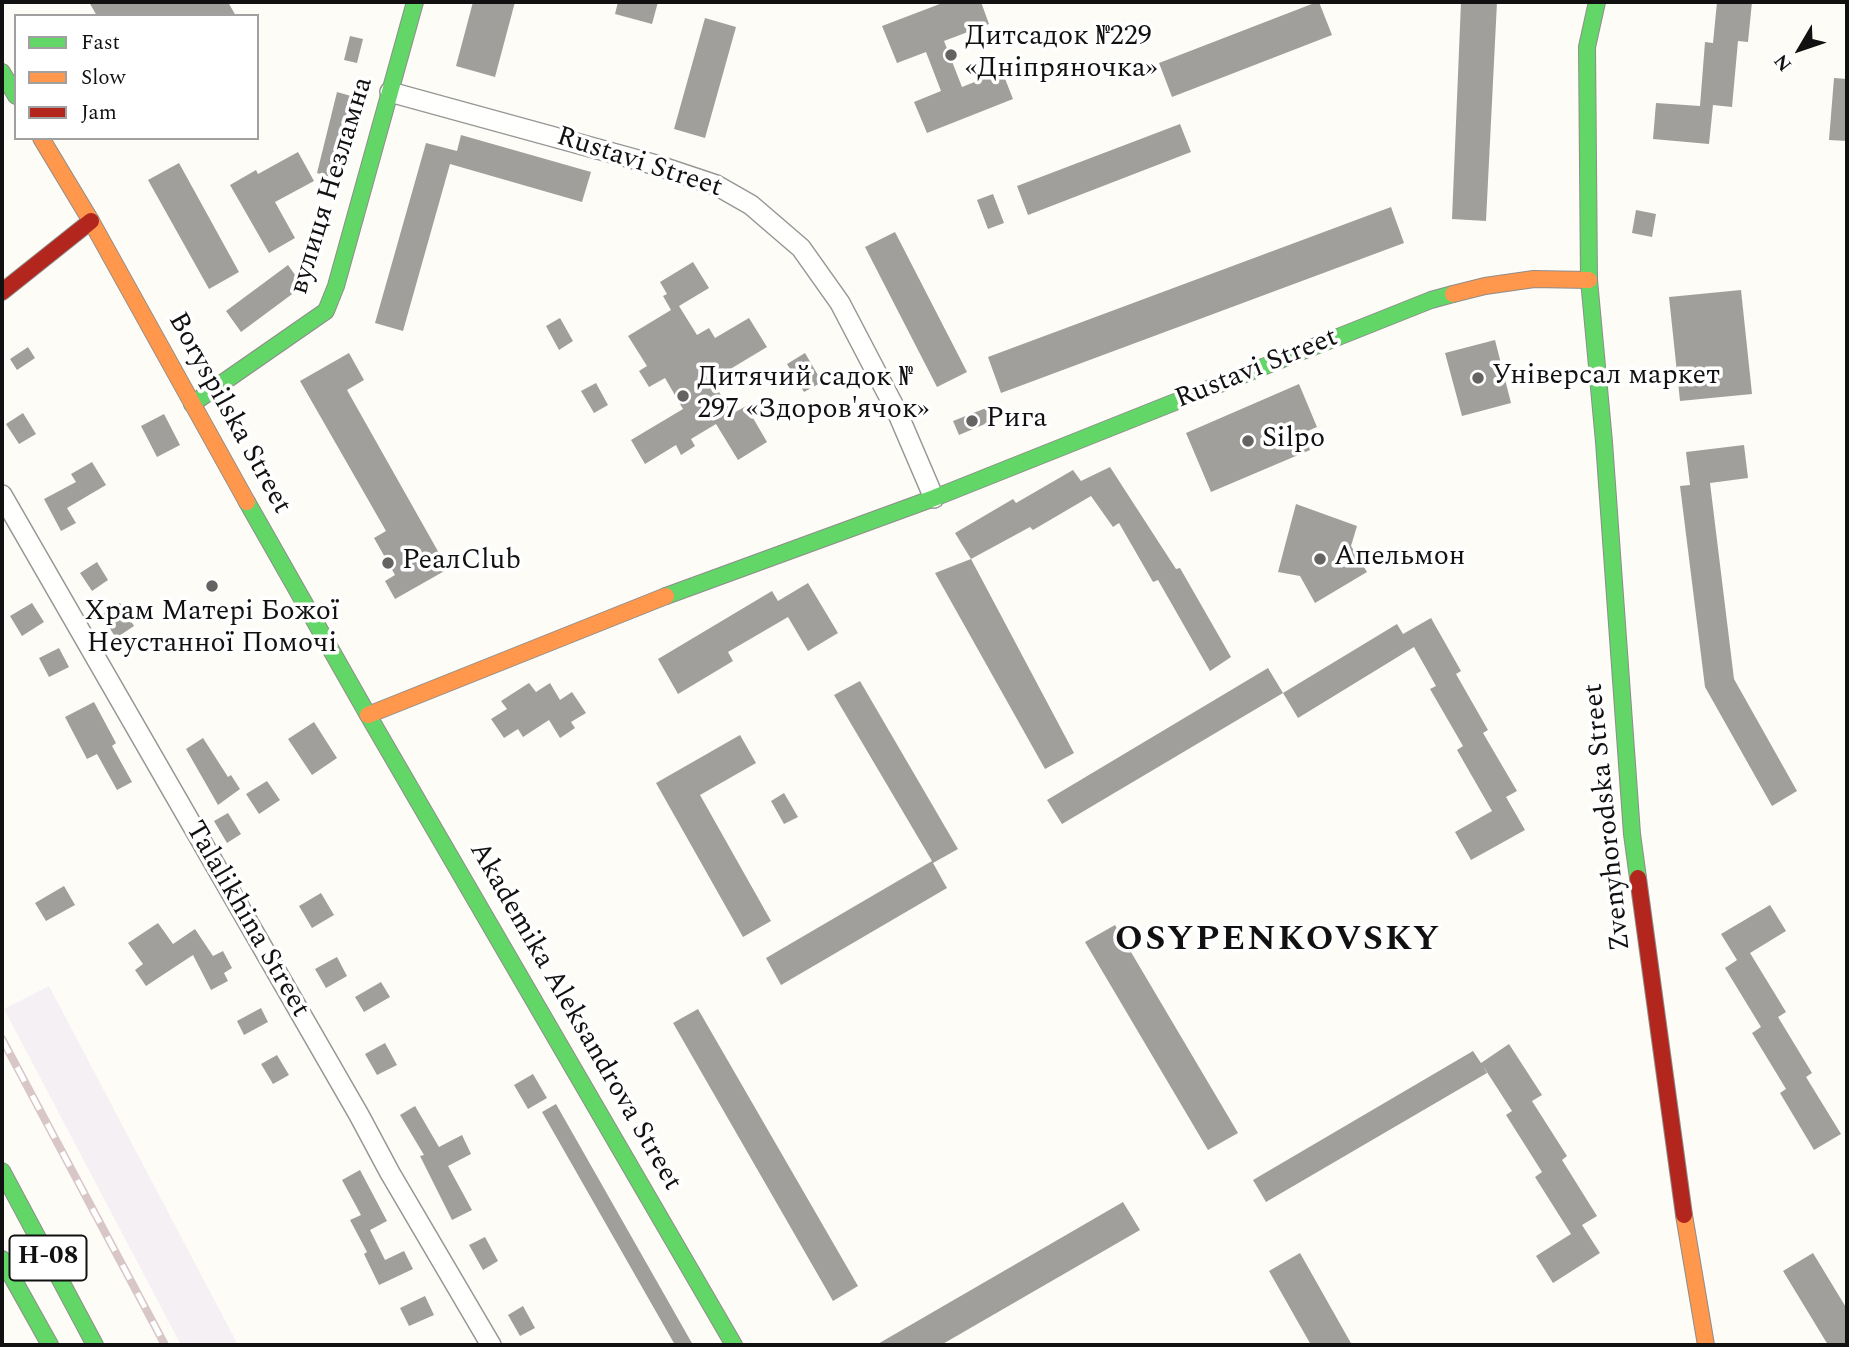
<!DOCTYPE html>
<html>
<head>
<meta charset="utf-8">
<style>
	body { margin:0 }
	#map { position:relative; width:1849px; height:1347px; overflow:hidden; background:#fdfcf7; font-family:Spectral,serif }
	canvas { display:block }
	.frame { position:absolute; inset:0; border:4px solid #111; pointer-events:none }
	.legend { position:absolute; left:14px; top:14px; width:245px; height:126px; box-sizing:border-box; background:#fff; border:2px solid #a0a0a0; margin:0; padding:9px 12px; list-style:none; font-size:21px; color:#111 }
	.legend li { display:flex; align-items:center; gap:14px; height:35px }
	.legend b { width:35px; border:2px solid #a0a0a0 }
	.north { position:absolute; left:1765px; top:14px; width:70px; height:70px; -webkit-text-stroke:5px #fff; paint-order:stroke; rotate:231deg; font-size:19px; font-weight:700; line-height:28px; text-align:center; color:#111 }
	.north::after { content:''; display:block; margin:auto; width:24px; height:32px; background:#111; clip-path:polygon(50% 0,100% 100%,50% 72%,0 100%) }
</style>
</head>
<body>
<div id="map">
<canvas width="1849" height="1347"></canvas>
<div class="frame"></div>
<ul class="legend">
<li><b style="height:9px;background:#63d668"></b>Fast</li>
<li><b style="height:9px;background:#ff974d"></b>Slow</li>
<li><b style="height:9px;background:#b3261e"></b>Jam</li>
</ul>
<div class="north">N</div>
</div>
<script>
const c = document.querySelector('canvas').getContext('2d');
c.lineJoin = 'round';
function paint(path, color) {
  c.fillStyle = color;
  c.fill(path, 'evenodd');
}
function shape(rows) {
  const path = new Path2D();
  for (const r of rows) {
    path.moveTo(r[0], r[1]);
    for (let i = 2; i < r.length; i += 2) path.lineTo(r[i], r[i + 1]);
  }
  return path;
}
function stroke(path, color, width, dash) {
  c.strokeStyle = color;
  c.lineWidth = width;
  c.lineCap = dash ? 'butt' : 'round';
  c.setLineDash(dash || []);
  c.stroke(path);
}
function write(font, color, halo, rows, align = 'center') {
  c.font = font + ' Spectral,serif';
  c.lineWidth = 7;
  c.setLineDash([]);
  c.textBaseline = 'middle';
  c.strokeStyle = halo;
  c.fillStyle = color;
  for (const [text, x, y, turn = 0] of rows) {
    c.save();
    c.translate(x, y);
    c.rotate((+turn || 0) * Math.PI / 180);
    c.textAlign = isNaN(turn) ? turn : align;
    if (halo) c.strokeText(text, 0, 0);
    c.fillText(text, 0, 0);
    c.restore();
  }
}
paint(shape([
	[49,986,238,1345,181,1345,4,1009]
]), '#f5f0f3');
paint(shape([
	[89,2,228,2,236,16,97,16],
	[473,2,515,2,495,77,456,66],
	[618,2,658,2,652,24,615,14],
	[945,2,981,2,989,24,944,41,962,87,1002,71,1013,99,927,133,914,102,941,91,926,52,897,63,882,26],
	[1317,2,1319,2,1332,35,1172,97,1159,63],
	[1461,2,1497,2,1486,221,1452,219],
	[1717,2,1752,2,1748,42,1738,41,1732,107,1713,105,1709,144,1653,139,1656,103,1700,106,1705,42,1713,43],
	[705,18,736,27,705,138,674,129],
	[350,36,363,39,357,63,344,60],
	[1834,78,1847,79,1847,141,1829,140],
	[337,92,351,96,331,177,317,173],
	[1180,124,1191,152,1028,215,1017,186],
	[461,135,591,172,582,202,450,164,403,331,375,323,426,143,457,151],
	[298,152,314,181,275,202,295,238,269,253,230,185,256,170,258,174],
	[179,163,239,272,209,289,148,180],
	[993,194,1004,223,988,229,977,200],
	[1391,207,1404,243,1001,393,988,357],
	[1636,210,1656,214,1652,237,1632,233],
	[895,232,967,372,937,387,865,247],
	[693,262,709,288,679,306,697,335,709,328,715,338,749,318,767,347,712,380,732,414,746,406,767,442,738,460,716,424,691,439,695,446,681,455,676,445,645,464,631,440,683,409,665,378,649,387,639,371,647,366,628,336,671,310,663,296,667,294,660,282],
	[288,265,303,286,241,332,226,311],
	[1741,290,1752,394,1680,401,1669,297],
	[560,318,573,341,559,350,546,326],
	[1495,340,1511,403,1462,416,1445,353],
	[28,347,35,358,17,370,10,359],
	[349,353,364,380,347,390,448,569,395,599,385,581,395,575,374,538,386,531,300,381],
	[805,353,822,382,804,392,787,364],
	[596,383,608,405,594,413,581,391],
	[1299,384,1317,427,1303,433,1310,450,1211,492,1186,433],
	[986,408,992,421,959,435,953,421],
	[23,413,36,434,19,444,6,424],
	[164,414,180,445,157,457,141,426],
	[1744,445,1748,478,1710,483,1734,679,1797,791,1772,806,1705,687,1680,486,1690,485,1686,452],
	[92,462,106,485,67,508,76,523,61,531,44,499,76,482,71,474],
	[1110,467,1176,569,1180,568,1231,657,1210,671,1158,580,1153,582,1119,523,1113,527,1091,496,1033,530,1030,527,971,559,955,533,1013,499,1016,503,1073,470,1081,481],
	[1296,504,1357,526,1351,546,1367,572,1315,603,1300,576,1278,572],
	[971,559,1074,753,1045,769,935,573],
	[97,562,108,580,92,591,80,573],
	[808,583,838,633,808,651,788,617,728,652,733,661,678,694,658,659,772,591,778,601],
	[32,603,44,622,22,636,10,616],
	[120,603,134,626,116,638,101,615],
	[1431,618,1461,671,1456,674,1488,730,1483,733,1517,791,1506,797,1525,830,1471,860,1455,832,1492,811,1457,750,1463,746,1430,689,1436,686,1414,647,1298,718,1283,693,1397,624,1403,634],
	[59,648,69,667,49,677,39,658],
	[1268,668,1283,693,1062,824,1047,800],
	[860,681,958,849,933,863,947,888,781,985,766,958,932,861,834,695],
	[529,683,536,692,550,683,560,700,572,692,586,713,571,722,575,728,560,738,549,720,523,737,518,729,504,738,491,719,507,709,501,701],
	[94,702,116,743,112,746,132,782,117,790,97,754,87,759,65,717],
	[314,722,337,758,312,775,288,739],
	[740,735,756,763,700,795,771,921,743,937,656,783],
	[203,738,228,777,231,775,240,789,218,805,186,749],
	[267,781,280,800,259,814,246,794],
	[784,793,798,817,784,824,771,801],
	[228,813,241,834,227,843,214,821],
	[64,886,75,905,46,921,35,903],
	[321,893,334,915,312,928,299,906],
	[1770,905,1786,931,1750,953,1786,1012,1778,1017,1812,1073,1806,1077,1841,1134,1814,1150,1780,1093,1786,1089,1752,1033,1761,1027,1725,968,1737,960,1721,934],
	[158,923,173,944,195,929,213,956,223,951,232,968,224,973,228,981,211,990,193,955,146,986,135,970,143,964,128,943],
	[1115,925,1238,1133,1208,1150,1085,942],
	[337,957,347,976,326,988,315,969],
	[381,982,390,997,364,1012,355,997],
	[261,1008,268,1022,244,1035,237,1021],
	[698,1009,858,1286,833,1301,673,1023],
	[385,1043,397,1065,377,1075,365,1054],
	[1509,1044,1542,1095,1532,1101,1567,1156,1562,1160,1597,1216,1582,1225,1600,1253,1553,1283,1536,1256,1571,1234,1535,1177,1542,1172,1506,1115,1512,1111,1483,1066,1487,1073,1266,1202,1253,1180,1473,1051,1481,1063],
	[277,1055,289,1075,273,1084,261,1064],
	[533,1074,547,1098,528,1109,514,1085],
	[556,1104,693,1345,675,1345,542,1112],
	[415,1106,439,1147,462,1135,471,1154,448,1166,472,1210,452,1220,420,1156,424,1155,400,1115],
	[360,1170,387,1221,370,1230,385,1260,404,1251,413,1269,379,1285,364,1254,367,1252,350,1220,361,1215,342,1180],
	[1123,1202,1140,1230,941,1345,876,1345],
	[485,1237,498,1261,483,1270,469,1245],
	[1300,1253,1352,1345,1311,1345,1269,1271],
	[1813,1253,1847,1309,1847,1345,1828,1345,1783,1271],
	[425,1296,434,1315,409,1326,400,1308],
	[523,1306,535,1328,520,1336,508,1315]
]), '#a19f9c');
const street = shape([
	[390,92,656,165,716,185,751,205,801,248,840,303,898,414,934,498],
	[2,495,359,1115,390,1173,491,1345]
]);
const fast = shape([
	[1597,2,1587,47,1589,280,1604,442,1632,834,1638,878],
	[2,72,16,96],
	[192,404,326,311,336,286,415,2],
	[247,502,368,715,734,1345],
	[666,596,934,498,1431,300,1453,294],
	[2,1171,95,1345],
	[2,1259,50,1345]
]);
const slow = shape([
	[41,138,91,221,247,502],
	[1453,294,1485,286,1534,279,1589,280],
	[368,715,666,596],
	[1684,1215,1706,1345]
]);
const jam = shape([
	[2,292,91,221],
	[1638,878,1684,1215]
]);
stroke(street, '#979795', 22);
stroke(fast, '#8e8d8b', 18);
stroke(slow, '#8e8d8b', 18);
stroke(jam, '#8e8d8b', 18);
stroke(street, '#fffffe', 19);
stroke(fast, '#63d668', 16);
stroke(slow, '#ff974d', 16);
stroke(jam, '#b3261e', 16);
const rail = shape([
	[2,1039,165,1345]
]);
stroke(rail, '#d9c6c7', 8);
stroke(rail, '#fff', 5, [16]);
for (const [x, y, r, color] of [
	[951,55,7,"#646362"],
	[1478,378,7,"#646362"],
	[683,396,7,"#646362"],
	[972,421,7,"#646362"],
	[1248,441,7,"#646362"],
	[1320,559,7,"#646362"],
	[388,563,7,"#646362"],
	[212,586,7,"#646362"]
]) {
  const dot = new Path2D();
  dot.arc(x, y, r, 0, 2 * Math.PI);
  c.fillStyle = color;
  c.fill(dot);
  stroke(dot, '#fff', 2.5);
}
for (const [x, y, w] of [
	[48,1258,77]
]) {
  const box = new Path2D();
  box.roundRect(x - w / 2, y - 22.5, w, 45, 5);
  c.fillStyle = '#fff';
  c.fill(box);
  stroke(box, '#111', 2);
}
write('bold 26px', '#111', null, [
	["Н-08",48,1258]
]);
write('28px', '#111', '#fff', [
	["Дитсадок №229",965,39],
	["«Дніпряночка»",965,71],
	["Універсал маркет",1492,378],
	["Дитячий садок №",697,380],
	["297 «Здоров'ячок»",697,412],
	["Рига",986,421],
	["Silpo",1262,441],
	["Апельмон",1334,559],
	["РеалClub",402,563],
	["Храм Матері Божої",212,614,"center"],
	["Неустанної Помочі",212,646,"center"]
], 'left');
write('28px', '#111', '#fff', [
	["Rustavi Street",639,164,18],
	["вулиця Незламна",333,186,-73],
	["Rustavi Street",1257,370,-22],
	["Boryspilska Street",228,414,61],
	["Zvenyhorodska Street",1609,817,-96],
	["Talalikhina Street",246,920,60],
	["Akademika Aleksandrova Street",574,1017,60]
]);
c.letterSpacing = '2px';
write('bold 35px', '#111', '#fff', [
	["OSYPENKOVSKY",1278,942]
]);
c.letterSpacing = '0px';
</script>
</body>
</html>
